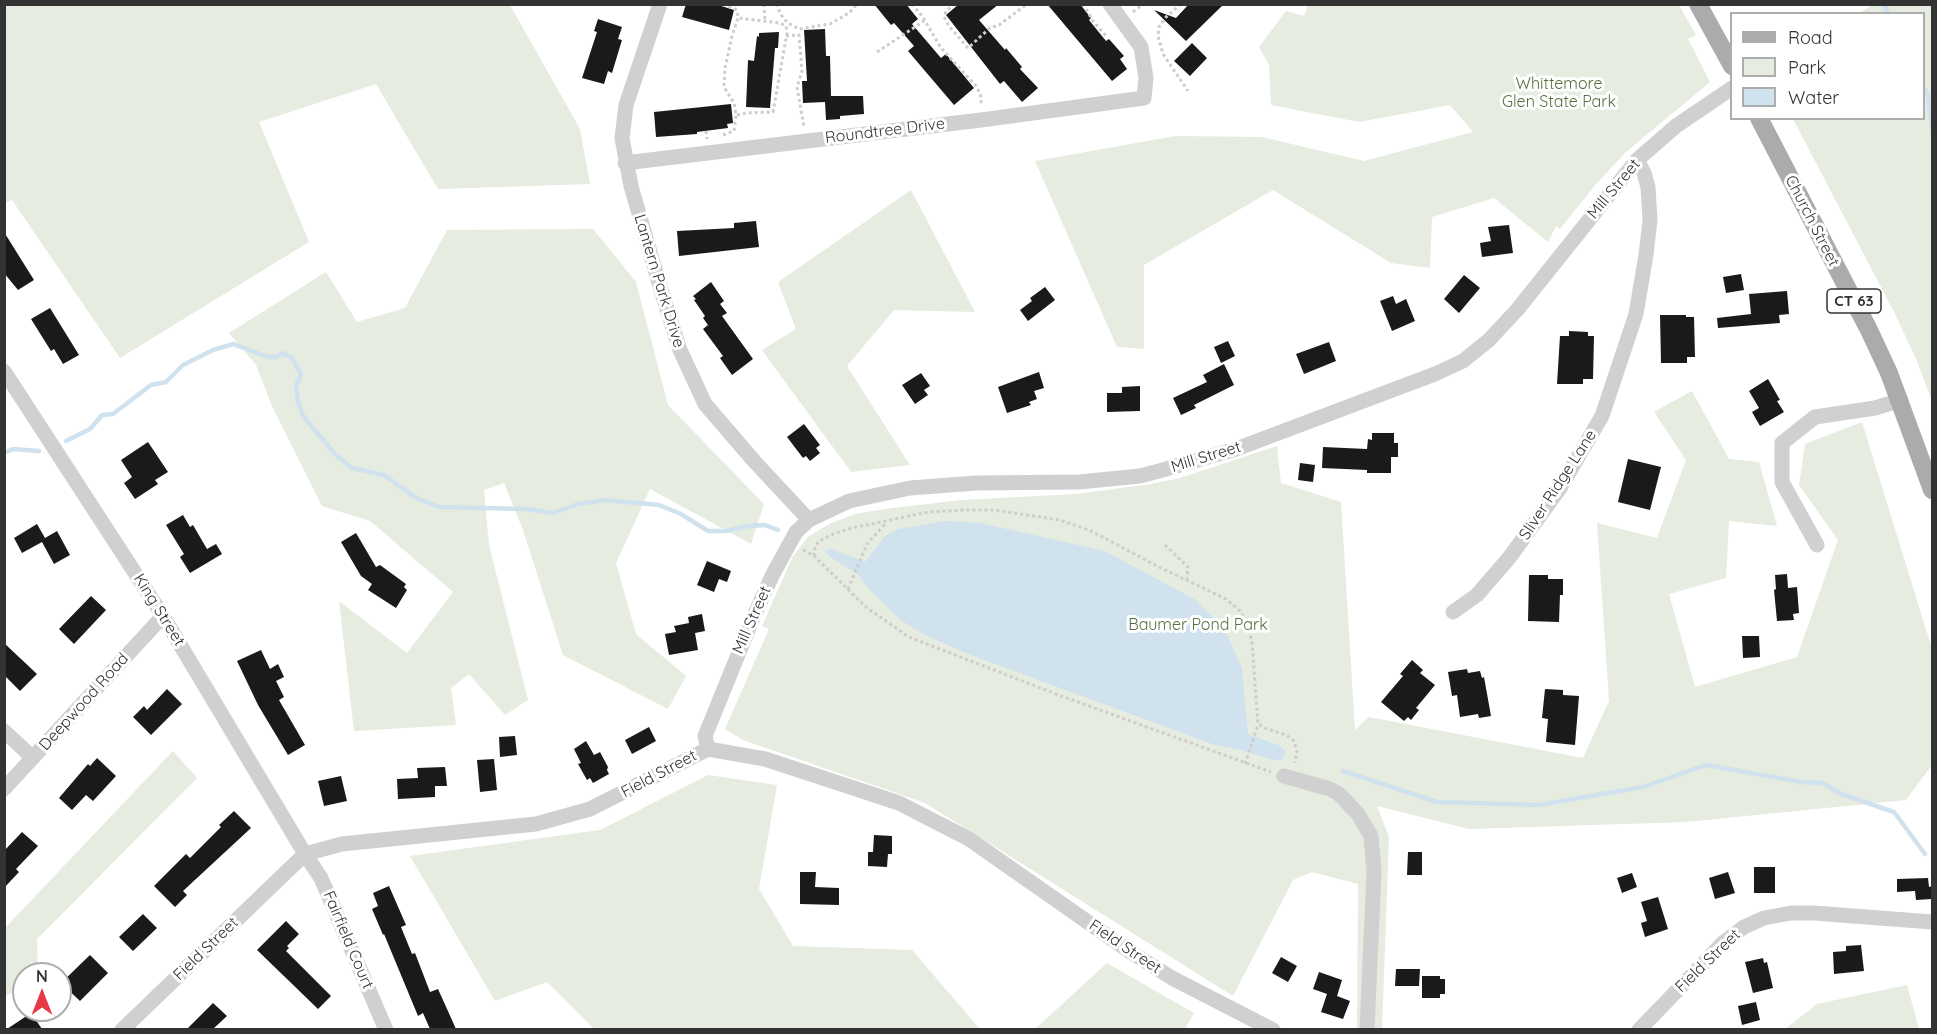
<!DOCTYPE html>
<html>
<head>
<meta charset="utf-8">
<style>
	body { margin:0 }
	#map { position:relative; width:1937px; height:1034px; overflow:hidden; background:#fff; font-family:Quicksand,sans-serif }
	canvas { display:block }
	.frame { position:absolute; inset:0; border:6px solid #333; pointer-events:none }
	.legend { position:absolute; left:1730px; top:12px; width:195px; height:108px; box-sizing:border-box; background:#fff; border:2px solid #adadad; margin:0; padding:8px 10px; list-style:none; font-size:18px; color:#333 }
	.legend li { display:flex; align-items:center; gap:12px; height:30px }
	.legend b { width:30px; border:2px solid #adadad }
	.north { position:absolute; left:12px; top:962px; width:60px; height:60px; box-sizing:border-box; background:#fff; border:2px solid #adadad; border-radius:50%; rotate:0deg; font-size:16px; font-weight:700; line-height:24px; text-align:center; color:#333 }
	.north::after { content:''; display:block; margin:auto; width:21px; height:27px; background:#e63946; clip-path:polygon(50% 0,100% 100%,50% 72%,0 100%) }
</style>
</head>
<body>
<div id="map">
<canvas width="1937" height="1034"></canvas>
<div class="frame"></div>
<ul class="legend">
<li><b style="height:8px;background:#ababab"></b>Road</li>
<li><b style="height:16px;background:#e6ecdf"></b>Park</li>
<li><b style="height:16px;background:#cfe2ee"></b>Water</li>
</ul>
<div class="north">N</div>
</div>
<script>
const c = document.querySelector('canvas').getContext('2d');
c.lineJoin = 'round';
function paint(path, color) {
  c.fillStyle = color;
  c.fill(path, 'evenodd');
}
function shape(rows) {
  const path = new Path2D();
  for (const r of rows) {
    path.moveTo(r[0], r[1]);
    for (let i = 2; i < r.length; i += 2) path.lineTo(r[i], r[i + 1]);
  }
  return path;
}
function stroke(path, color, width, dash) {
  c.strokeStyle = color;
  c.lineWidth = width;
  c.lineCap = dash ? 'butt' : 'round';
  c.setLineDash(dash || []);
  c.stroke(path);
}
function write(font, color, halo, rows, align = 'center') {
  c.font = font + ' Quicksand,sans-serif';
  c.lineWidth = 6;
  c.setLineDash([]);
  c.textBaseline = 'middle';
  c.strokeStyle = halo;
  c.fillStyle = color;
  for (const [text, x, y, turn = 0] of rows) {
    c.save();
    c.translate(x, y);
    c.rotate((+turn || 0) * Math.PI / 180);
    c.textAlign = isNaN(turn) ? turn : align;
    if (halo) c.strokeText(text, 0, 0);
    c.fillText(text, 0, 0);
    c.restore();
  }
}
paint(shape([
	[5,4,510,5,580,129,590,184,438,189,376,84,259,122,309,242,120,358,12,200,5,203],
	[1874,4,1932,5,1932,401,1916,359,1895,314,1793,119,1924,118,1924,14,1859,13],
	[1308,5,1679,5,1696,35,1688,39,1710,82,1626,152,1596,184,1560,229,1556,226,1548,242,1494,198,1432,217,1430,268,1391,263,1273,190,1144,265,1144,349,1117,347,1035,161,1176,136,1262,137,1364,161,1473,132,1450,105,1359,122,1271,105,1269,65,1259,47,1286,11,1304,16],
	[911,190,975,312,894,310,847,366,910,465,851,472,762,350,796,329,778,282],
	[593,229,636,282,668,405,764,504,751,544,650,489,616,563,636,634,686,676,668,709,563,655,523,530,504,483,484,490,489,545,528,700,505,715,469,674,451,688,456,725,354,731,339,601,407,653,453,592,370,521,322,506,272,406,256,365,229,333,326,272,357,322,405,308,447,230],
	[1692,391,1729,459,1759,462,1777,526,1729,521,1726,578,1669,594,1695,687,1797,657,1838,540,1799,485,1805,444,1862,422,1932,649,1932,765,1906,800,1686,822,1469,829,1377,806,1389,837,1382,1029,1357,1029,1358,884,1312,872,1293,880,1233,996,925,803,743,740,725,729,769,629,762,626,793,556,808,537,829,524,855,514,885,509,961,500,1076,494,1151,484,1180,478,1277,446,1281,483,1341,502,1355,730,1369,717,1583,758,1609,701,1597,523,1657,538,1686,460,1654,412],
	[173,751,197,778,37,939,38,974,24,974,24,989,5,996,5,928],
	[708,775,777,785,759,889,793,946,912,950,980,1029,594,1029,547,982,495,1001,410,856,600,830],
	[1107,963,1194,1013,1185,1029,1035,1029],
	[1907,985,1919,1029,1785,1029,1817,1004]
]), '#e6ecdf');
paint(shape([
	[947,521,980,523,1105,551,1194,599,1224,628,1242,668,1248,734,1281,746,1285,751,1285,756,1281,760,1273,760,1241,750,1212,744,968,654,923,634,901,620,869,589,859,575,829,556,825,550,832,549,865,562,885,536,898,529]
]), '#cfe2ee');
stroke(shape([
	[1884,4,1888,14],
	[1924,87,1928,97,1932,128],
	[66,441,90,429,102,415,113,414,151,385,166,382,183,365,213,350,233,344,268,357,276,357,283,353,292,358,301,374,296,386,298,402,303,416,335,454,352,468,384,475,416,498,439,507,526,509,553,513,578,504,605,500,659,505,681,514,708,531,726,531,748,526,765,525,778,530],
	[4,453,13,449,39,451],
	[1343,771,1437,802,1539,805,1643,787,1706,765,1801,782,1822,783,1841,794,1894,812,1925,854]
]), '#cfe2ee', 4.5);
paint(shape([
	[686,4,715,4,734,10,729,30,682,17],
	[874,4,906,4,918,19,912,24,941,58,946,54,974,88,954,105,908,51,914,46,894,23,891,25],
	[959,4,999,4,979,20,1005,50,1006,48,1022,67,1020,69,1038,88,1022,102,1004,81,1000,84,946,15],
	[1047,4,1080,4,1091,18,1089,20,1106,41,1109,39,1124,56,1120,59,1127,69,1112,81],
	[1189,4,1224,4,1186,41,1154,10,1176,18],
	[598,19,622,27,618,39,622,40,612,73,608,71,604,84,582,78,597,32,594,31],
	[825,29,826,56,830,56,831,96,863,96,864,114,840,116,840,119,826,120,825,102,803,103,802,81,807,81,804,30],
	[779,32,778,48,775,48,770,108,746,107,748,60,754,61,757,36,759,37,759,33],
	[1192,43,1207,58,1190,76,1174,61],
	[731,104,733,123,727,124,728,128,697,132,697,134,656,137,654,112],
	[756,221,759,247,679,256,677,231,734,228,734,223],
	[1509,225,1513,253,1482,257,1480,243,1491,241,1488,227],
	[4,232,34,280,18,290,4,273],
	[1741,274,1744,290,1726,293,1723,277],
	[1464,275,1480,288,1459,313,1444,299],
	[711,282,724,301,720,304,727,313,722,316,753,359,732,375,720,358,723,356,703,329,708,325,703,318,705,316,694,300,696,299,693,296],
	[1045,287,1055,300,1028,321,1020,310,1032,301,1030,298],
	[1787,291,1789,314,1779,315,1780,323,1718,328,1717,318,1751,314,1749,294],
	[1393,296,1396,304,1406,299,1415,321,1392,331,1380,301],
	[50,308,79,355,63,364,54,349,51,351,31,319],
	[1660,315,1686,315,1686,317,1694,317,1695,357,1687,357,1687,363,1661,363],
	[1569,331,1588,332,1588,336,1594,336,1593,379,1583,379,1583,384,1557,384,1560,336,1569,336],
	[1228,341,1235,356,1221,363,1214,347],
	[1329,342,1336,361,1304,374,1296,354],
	[1224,364,1234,385,1194,405,1196,408,1181,415,1173,398,1207,382,1203,375],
	[1039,372,1044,388,1034,391,1037,399,1029,402,1031,405,1007,413,998,387],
	[921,373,930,386,924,390,928,395,915,404,902,385],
	[1768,379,1780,400,1777,401,1784,412,1760,426,1752,412,1759,408,1749,391],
	[1140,386,1140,411,1107,412,1107,393,1122,393,1122,387],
	[804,424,820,445,816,448,820,453,810,461,806,456,803,458,787,437],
	[1372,433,1394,433,1394,443,1398,443,1398,457,1391,457,1391,473,1367,473,1367,470,1322,468,1323,447,1367,449,1368,439,1372,440],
	[148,442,168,472,155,480,158,484,135,499,124,483,132,477,121,460],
	[1628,459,1661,467,1650,510,1618,502],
	[1300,463,1315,465,1313,482,1298,480],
	[183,515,190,527,193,525,207,549,216,544,222,554,190,573,180,557,184,554,166,525],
	[37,524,45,538,57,531,70,555,54,564,42,542,22,553,14,538],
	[356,533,376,567,380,565,406,584,404,587,407,590,396,608,368,590,372,584,361,576,341,542],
	[707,561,731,571,727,582,719,579,714,592,697,585],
	[1787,574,1788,588,1797,587,1799,613,1793,614,1794,620,1777,621,1774,590,1776,589,1775,575],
	[1529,575,1548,575,1548,579,1563,579,1563,595,1560,595,1559,622,1528,621],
	[91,596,106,610,74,644,59,629],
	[702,614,705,631,695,633,698,650,669,655,665,634,676,632,674,626,689,623,688,617],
	[1742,636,1759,636,1760,657,1743,658],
	[4,643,37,674,20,691,4,675],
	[261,650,270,669,278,664,284,677,276,681,284,697,279,700,305,745,288,755,258,705,237,661],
	[1412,660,1423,670,1420,673,1435,685,1416,708,1419,710,1411,720,1408,717,1404,721,1381,702,1403,676,1400,674],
	[1467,669,1468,673,1480,671,1482,678,1484,677,1491,716,1479,718,1478,714,1460,717,1457,695,1452,696,1448,672],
	[167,689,182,704,151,735,133,717,144,706,147,710],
	[1545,689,1563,690,1563,695,1579,696,1575,745,1546,742,1548,719,1542,718],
	[649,727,656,741,632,754,625,740],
	[515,736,517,755,500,757,499,737],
	[586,741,594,755,600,752,608,767,607,770,609,774,593,783,590,778,587,780,578,764,581,763,574,749],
	[97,758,116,776,93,801,86,795,72,810,59,798,88,764,90,766],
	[494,759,497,790,480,792,477,760],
	[445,767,447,786,435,786,435,797,398,799,397,779,418,778,417,768],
	[341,776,347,801,324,806,318,781],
	[234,811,251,828,183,891,187,895,175,907,154,886,186,854,190,858,221,827,219,825],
	[22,832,38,846,16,869,19,872,4,888,4,851],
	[874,835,892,836,892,854,888,854,887,867,868,866,868,852,873,852],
	[1408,852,1422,852,1422,875,1407,875],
	[1754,867,1775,867,1775,893,1754,893],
	[800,872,816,872,815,887,839,888,839,905,800,904],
	[1728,872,1735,893,1715,899,1709,878],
	[1632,873,1637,887,1622,893,1617,878],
	[1928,878,1929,887,1932,886,1932,899,1916,900,1915,891,1897,892,1897,879],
	[389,886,406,925,401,927,412,954,415,953,430,992,438,989,456,1029,430,1029,423,1013,418,1016,384,934,383,935,372,909,378,906,373,893],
	[1658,897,1668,929,1645,937,1641,923,1647,921,1641,902],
	[143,914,157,928,133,951,119,937],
	[286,921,299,934,287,946,289,948,286,951,331,996,318,1009,257,950],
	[1861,945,1864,971,1834,974,1833,952,1846,951,1846,946],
	[90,955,108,973,80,1001,61,983],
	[1281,957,1297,966,1288,982,1272,973],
	[1763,958,1764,963,1767,962,1773,988,1753,993,1745,962],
	[1396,969,1420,969,1419,986,1395,986],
	[1319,972,1342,980,1337,996,1350,1001,1343,1019,1321,1012,1327,994,1313,989],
	[1422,976,1440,976,1440,979,1445,979,1445,994,1440,994,1440,998,1422,998],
	[1756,1002,1760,1020,1742,1025,1738,1006],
	[213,1003,227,1016,213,1029,187,1029],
	[31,1013,42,1029,7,1029]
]), '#1a1a1a');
stroke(shape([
	[723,4,737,10,738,16,738,18,732,36,725,68,724,87,734,103,736,115,748,113,773,112,787,33,786,26,780,23,738,18],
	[764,4,765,22],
	[776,4,781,15,788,23,799,29,830,24,849,13,857,4],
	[912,4,922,16,941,48,977,87,981,97,981,105],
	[955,4,946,11,944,17,949,26,968,48,990,28,999,25,1027,4],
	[1083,4,1093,21,1106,36],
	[1181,4,1166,17,1159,27,1158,36,1163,54,1188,91],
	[720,6,720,4],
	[1133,12,1143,4],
	[786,36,799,35,802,71,797,87,804,127],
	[877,52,924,21],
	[706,131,707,139],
	[723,135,734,131,736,115],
	[1165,545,1188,567,1187,580],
	[803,550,814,556,867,608,909,637,1056,694,1271,772],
	[814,556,815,547,819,541,833,534,852,528,928,512,965,510,995,510,1060,520,1091,531,1159,567,1226,599,1240,611,1248,626,1252,643,1258,724,1265,728,1286,735,1294,741,1297,752,1295,763],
	[848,589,867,544,886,523],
	[1245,764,1258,724]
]), '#cdcdcd', 3, [3, 3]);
stroke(shape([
	[660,4,626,105,622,138,631,186,661,290,680,350,705,404,754,461,809,520],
	[625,163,981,120,1144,98,1146,78,1141,47,1110,4],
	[4,371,163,616,305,854,321,878,386,1030],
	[1817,545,1782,482,1782,443,1815,417,1875,408,1901,400],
	[1453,612,1477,595,1509,558,1560,488,1602,416,1636,314,1646,255,1650,220,1648,187,1644,173,1637,160],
	[4,731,33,758],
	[708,749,705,736,753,618,773,574,796,532,809,520,849,501,910,488,976,483,1079,482,1140,476,1159,471,1236,449,1435,374,1463,361,1489,340,1517,310,1637,160,1676,126,1732,88],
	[1284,776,1330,789,1339,794,1358,814,1371,836,1374,872,1367,1030],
	[4,789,163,616],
	[122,1030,305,854,342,844,536,824,590,809,708,749,765,759,899,803,969,839,1132,953,1172,978,1273,1030],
	[1639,1030,1724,942,1744,927,1764,918,1791,913,1814,913,1932,922]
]), '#d0d0d0', 15);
stroke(shape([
	[1698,4,1732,66],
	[1759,118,1869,330,1889,373,1932,490]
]), '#ababab', 18);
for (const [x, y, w] of [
	[1854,301,54]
]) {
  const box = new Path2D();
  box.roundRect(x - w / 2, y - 12, w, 24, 4.5);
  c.fillStyle = '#fff';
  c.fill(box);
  stroke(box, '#333', 1.5);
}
write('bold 15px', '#333', null, [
	["CT 63",1854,301]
]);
write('16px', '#56703f', '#fff', [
	["Whittemore",1559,84],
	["Glen State Park",1559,102],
	["Baumer Pond Park",1198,625]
]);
write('16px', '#333', '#fff', [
	["Roundtree Drive",885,131,-7],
	["Mill Street",1614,189,-50],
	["Church Street",1812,221,63],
	["Lantern Park Drive",659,281,73],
	["Mill Street",1206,457,-17],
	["Sliver Ridge Lane",1558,485,-57],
	["King Street",159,610,58],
	["Mill Street",752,620,-66],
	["Deepwood Road",84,702,-48],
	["Field Street",659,774,-28],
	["Fairfield Court",348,940,67],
	["Field Street",1125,947,34],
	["Field Street",206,949,-44],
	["Field Street",1708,961,-44]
]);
</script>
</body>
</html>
